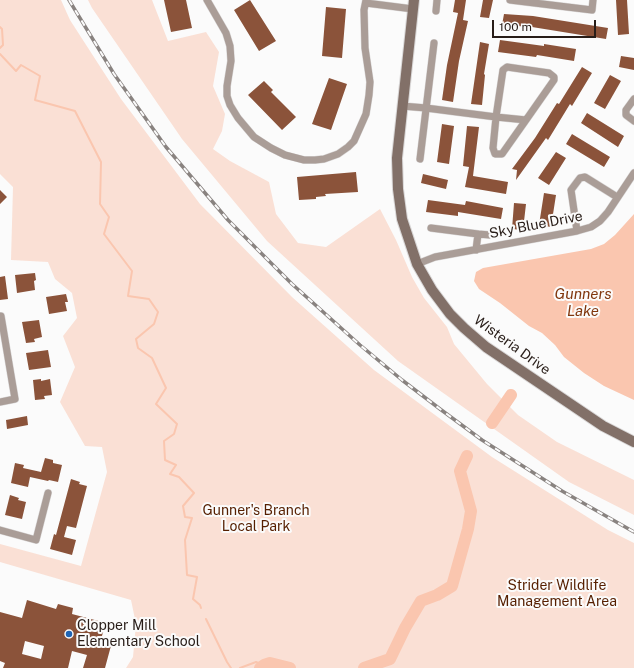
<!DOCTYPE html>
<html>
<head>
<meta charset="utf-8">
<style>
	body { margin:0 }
	#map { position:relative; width:634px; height:668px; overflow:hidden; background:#fbfbfb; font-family:"Public Sans",sans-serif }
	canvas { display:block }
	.scale { position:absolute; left:492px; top:20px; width:104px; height:18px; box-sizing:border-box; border:2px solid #281d18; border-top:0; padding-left:5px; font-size:12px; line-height:14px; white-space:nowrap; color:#281d18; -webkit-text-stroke:3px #fbfbfb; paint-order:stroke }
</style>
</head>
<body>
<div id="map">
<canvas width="634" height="668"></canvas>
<div class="scale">100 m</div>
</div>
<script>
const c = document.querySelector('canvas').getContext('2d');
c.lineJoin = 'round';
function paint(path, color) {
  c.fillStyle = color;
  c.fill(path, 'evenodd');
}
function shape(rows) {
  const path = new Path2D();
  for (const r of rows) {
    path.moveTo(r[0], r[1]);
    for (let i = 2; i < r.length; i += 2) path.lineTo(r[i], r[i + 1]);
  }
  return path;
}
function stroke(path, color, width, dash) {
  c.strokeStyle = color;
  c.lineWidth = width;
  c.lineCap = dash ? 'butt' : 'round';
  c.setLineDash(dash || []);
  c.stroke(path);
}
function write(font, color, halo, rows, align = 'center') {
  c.font = font + ' "Public Sans",sans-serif';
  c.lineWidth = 4;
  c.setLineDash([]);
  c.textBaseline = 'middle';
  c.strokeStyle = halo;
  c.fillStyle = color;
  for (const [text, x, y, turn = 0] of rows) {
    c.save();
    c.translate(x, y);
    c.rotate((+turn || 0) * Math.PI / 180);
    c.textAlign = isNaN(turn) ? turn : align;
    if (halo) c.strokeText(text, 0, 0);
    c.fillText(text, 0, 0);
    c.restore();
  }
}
paint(shape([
	[0,0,61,0,70,20,121,99,200,204,292,297,374,370,492,457,608,530,634,543,634,668,126,668,133,657,136,624,131,600,0,562,0,544,81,566,107,472,102,447,85,446,60,402,75,367,63,336,77,318,72,293,55,279,48,262,11,260,13,187,0,174],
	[88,0,152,0,168,41,206,32,219,52,213,86,225,114,222,131,213,149,230,161,269,182,276,214,298,243,326,247,380,209,396,240,412,277,424,298,447,327,454,344,487,384,518,415,557,442,634,480,634,515,569,482,398,361,267,241,182,139,92,8]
]), '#fae0d5');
paint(shape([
	[634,214,634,400,604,386,584,373,564,357,555,345,542,333,529,326,500,303,479,289,474,281,476,272,483,268,591,249,604,244,615,235]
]), '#fac6af');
stroke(shape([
	[0,27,2,29,3,45,0,48],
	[0,54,16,71,21,65,40,76,35,100,75,111,101,162,100,204,109,217,104,234,132,271,128,296,149,299,158,312,154,324,136,339,138,348,152,358,166,388,156,404,177,424,174,434,164,441,165,460,176,465,170,474,179,477,194,493,183,506,185,517,192,518,185,540,187,575,197,577,193,599,200,605,201,608],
	[206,619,227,662,231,668],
	[240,668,256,662,264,665]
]), '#fac6af', 2);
stroke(shape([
	[492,423,511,395],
	[260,668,264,665,270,663,290,668],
	[364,668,390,659,405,628,421,601,437,595,452,586,468,529,471,511,460,471,467,456]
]), '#fac6af', 12);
paint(shape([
	[164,0,186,0,192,28,171,32],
	[250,0,276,41,259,51,234,10],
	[455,0,466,0,463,20,468,21,459,61,453,102,442,100,447,65,458,13,453,12],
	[483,0,493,0,489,18,480,17],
	[616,0,627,0,629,34,618,35],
	[326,7,346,9,342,58,322,56],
	[504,14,533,16,608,28,606,39,532,27,502,25],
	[500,40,544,46,544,44,576,49,574,61,537,55,536,57,498,52],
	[480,42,489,44,484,74,485,75,482,105,471,104],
	[621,56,634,58,634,70,619,67],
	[582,67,592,73,572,106,570,104,548,140,546,138,516,180,517,170,512,169,535,138,557,103,559,104],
	[610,75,621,81,605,109,594,103],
	[329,78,347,84,331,130,312,124],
	[264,81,273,90,271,92,296,117,282,130,248,95],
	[587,113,624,136,618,147,581,123],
	[442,124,454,126,449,164,437,162],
	[467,126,479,127,473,176,508,182,506,194,465,187,469,167,463,166],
	[572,134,610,157,604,167,566,144],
	[556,152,566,158,549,185,538,178],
	[356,172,358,192,325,194,326,196,316,197,316,199,299,200,297,177],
	[423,174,448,180,446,189,421,183],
	[0,190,7,197,0,204],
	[544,193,556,195,551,227,539,225],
	[428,200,465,205,466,201,503,208,501,219,458,212,458,216,426,212],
	[514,203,526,204,523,230,512,229],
	[35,273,36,280,34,281,35,290,17,293,15,275],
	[5,276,8,299,0,300,0,277],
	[66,294,68,302,65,302,67,311,49,314,46,297],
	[39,320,42,337,34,339,35,342,26,343,22,322],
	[48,350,51,367,29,370,26,353],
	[41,379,41,381,50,379,52,395,44,396,45,399,35,400,33,380],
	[27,416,28,425,7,429,6,420],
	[45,458,53,460,53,463,62,465,58,482,49,480,48,481,30,477,28,487,11,483,15,463,24,465,23,468,41,472],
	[71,479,80,482,79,484,87,486,76,528,67,526,64,537,76,540,72,555,50,549,54,534,56,535],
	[10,495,19,498,18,500,26,502,22,519,5,515],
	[27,600,56,609,58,604,73,608,72,614,106,623,101,639,112,642,105,668,83,668,87,655,72,651,68,668,3,668,5,663,0,661,0,612,22,618],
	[25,641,44,646,41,659,22,654]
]), '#8b533a');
const street = shape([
	[207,0,226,33,230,46,231,61,227,86,227,96,230,105,238,118,254,137,271,148,285,155,304,160,315,160,324,159,338,154,348,147,354,141,366,114,369,95,370,82,365,48,364,10,366,0],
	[510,0,592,10,593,0],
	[366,3,413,9],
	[436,11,437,0],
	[634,99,626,110,626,115,634,121],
	[402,106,426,108,496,117,526,120,554,80,554,77,549,73,507,67,503,70,496,117,493,148,495,154,502,154,526,120],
	[420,159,434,43],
	[431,228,478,234,476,250],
	[577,231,571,190,580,178,585,177,617,197],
	[478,234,490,235],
	[417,264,435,257,577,231,591,227,600,221,608,212,634,173],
	[0,316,1,316,15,399,0,402],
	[0,530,36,540,48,493]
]);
const secondary = shape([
	[414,0,397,158,398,189,402,219,417,264,432,290,450,314,464,328,486,347,603,426,634,442]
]);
stroke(street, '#d9d7d7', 8);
stroke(secondary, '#d9d7d7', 12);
stroke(street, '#aa9d97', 7);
stroke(secondary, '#827068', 10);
const rail = shape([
	[69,0,114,74,166,147,228,220,292,284,360,345,402,380,440,409,482,440,562,491,634,532]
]);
stroke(rail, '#898380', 3.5);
stroke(rail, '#fbfbfb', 2, [6]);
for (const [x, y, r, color] of [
	[69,634,4,"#1f64b4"]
]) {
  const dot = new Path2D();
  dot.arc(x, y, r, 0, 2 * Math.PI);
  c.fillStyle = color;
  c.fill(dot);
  stroke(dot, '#fbfbfb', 1.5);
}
write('14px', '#281d18', '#fbfbfb', [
	["Sky Blue Drive",536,225,-11],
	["Wisteria Drive",512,345,36]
]);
write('14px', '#561f00', '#fbfbfb', [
	["Gunner's Branch",256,511],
	["Local Park",256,527],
	["Strider Wildlife",557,586],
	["Management Area",557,602]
]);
write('14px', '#281d18', '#fbfbfb', [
	["Clopper Mill",77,626],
	["Elementary School",77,642]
], 'left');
write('italic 15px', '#81370e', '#fbfbfb', [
	["Gunners",583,294],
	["Lake",583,311]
]);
</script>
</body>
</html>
